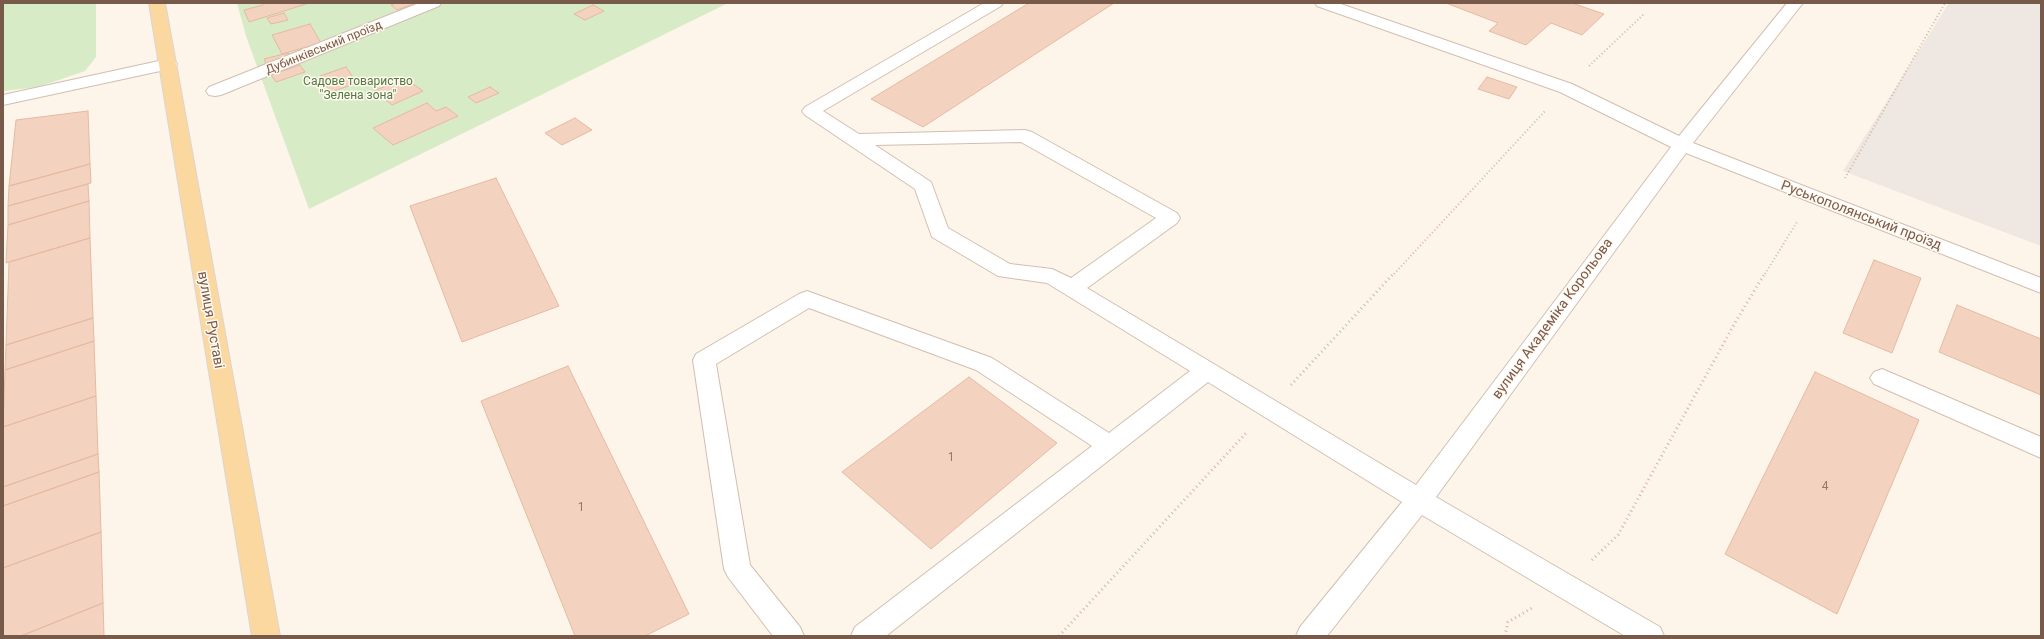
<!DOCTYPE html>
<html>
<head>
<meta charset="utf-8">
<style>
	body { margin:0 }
	#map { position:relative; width:2044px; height:639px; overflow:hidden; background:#fdf5e9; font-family:Roboto,sans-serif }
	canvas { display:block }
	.frame { position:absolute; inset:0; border:4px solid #785a4b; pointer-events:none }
</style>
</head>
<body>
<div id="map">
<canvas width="2044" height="639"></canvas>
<div class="frame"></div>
</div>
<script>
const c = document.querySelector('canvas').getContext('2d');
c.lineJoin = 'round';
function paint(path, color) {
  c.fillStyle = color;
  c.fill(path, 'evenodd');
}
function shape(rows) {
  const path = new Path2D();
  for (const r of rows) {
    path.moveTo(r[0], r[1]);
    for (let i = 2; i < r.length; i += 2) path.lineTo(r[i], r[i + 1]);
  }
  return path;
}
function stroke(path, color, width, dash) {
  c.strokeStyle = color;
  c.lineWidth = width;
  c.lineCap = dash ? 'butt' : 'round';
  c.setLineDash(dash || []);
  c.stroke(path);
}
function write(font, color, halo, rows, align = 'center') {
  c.font = font + ' Roboto,sans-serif';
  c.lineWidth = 3;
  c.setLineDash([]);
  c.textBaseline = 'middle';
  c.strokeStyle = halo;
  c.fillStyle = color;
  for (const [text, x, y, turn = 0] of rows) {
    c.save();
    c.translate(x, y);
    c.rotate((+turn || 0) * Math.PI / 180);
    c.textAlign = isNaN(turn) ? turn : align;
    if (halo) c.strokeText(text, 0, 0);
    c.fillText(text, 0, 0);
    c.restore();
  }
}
paint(shape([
	[1949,3,2041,3,2041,246,1843,171]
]), '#eee7e2');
paint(shape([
	[3,3,96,3,96,57,85,71,38,87,3,91],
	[237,3,728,3,309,209,246,36]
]), '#d6ebc6');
const building = shape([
	[262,3,309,3,249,22,244,10,263,5,262,3],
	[396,3,417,3,397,10,391,5,396,3],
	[1029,3,1114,3,923,127,871,99,1029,3],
	[1446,3,1572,3,1604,14,1582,35,1551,23,1526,45,1489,31,1498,23,1446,3],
	[593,5,604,11,585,20,574,14,593,5],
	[284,13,288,20,271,24,267,18,284,13],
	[310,24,321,43,282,54,272,35,310,24],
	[288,53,291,58,267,66,264,59,288,53],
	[300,65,305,72,276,82,271,75,300,65],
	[346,67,357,83,331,92,320,76,346,67],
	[1487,77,1517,87,1509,99,1478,89,1487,77],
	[405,78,423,91,392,105,374,91,405,78],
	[490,87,499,93,476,103,468,97,490,87],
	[427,103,436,111,446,107,458,116,393,145,373,128,427,103],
	[88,111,90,164,9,186,16,120,88,111],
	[575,118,592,130,562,145,545,133,575,118],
	[90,164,91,183,8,206,9,186,90,164],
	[496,178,559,306,462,342,410,206,496,178],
	[88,184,89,201,8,225,8,206,88,184],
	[89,201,90,238,6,263,8,225,89,201],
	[90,238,93,318,6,345,9,262,90,238],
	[1874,260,1921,278,1892,353,1843,333,1874,260],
	[1957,305,2041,339,2041,395,1939,352,1957,305],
	[93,318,94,341,5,370,6,345,93,318],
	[94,341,96,396,3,427,5,370,94,341],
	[568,366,689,614,645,636,575,636,481,401,568,366],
	[1815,372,1919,420,1837,614,1725,554,1815,372],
	[969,377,1057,443,931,549,842,472,969,377],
	[96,396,98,454,3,487,3,427,96,396],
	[98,454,99,472,3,506,3,487,98,454],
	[99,472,101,532,3,568,3,506,99,472],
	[101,532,103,603,21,636,3,636,3,568,101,532],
	[103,603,104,636,21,636,103,603]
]);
paint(building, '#f3d3c0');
stroke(building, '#e6b9a0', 1);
const minor = shape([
	[419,3,441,3,439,6,221,95,215,96,209,95,206,91,209,87,419,3],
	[984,3,1003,3,1001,6,823,111,859,134,1025,130,1032,132,1177,213,1180,218,1177,223,1087,288,1416,485,1671,147,1560,92,1317,6,1315,3,1338,3,1572,84,1679,136,1787,3,1803,3,1693,143,2041,278,2041,293,1686,153,1436,497,1660,627,1664,636,1625,636,1422,515,1327,636,1296,636,1300,627,1402,502,1208,382,886,636,851,636,855,627,1092,446,976,370,809,308,716,364,750,565,800,627,804,636,773,636,728,577,724,569,693,360,696,354,799,294,807,291,992,358,1109,433,1190,371,1047,283,998,276,932,237,915,189,805,115,802,111,805,107,984,3],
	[1021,142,1156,218,1071,278,1052,269,1010,264,948,228,931,182,875,145,1021,142],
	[168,59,174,60,177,64,174,68,3,105,3,95,168,59],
	[1882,369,2041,437,2041,458,1874,384,1870,378,1874,372,1882,369]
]);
const major = shape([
	[149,3,165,3,280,636,252,636,149,3]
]);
stroke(minor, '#d2beb1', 2);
stroke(major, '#dcd4d0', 2);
stroke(shape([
	[1589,66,1644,14],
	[1845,178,1945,3],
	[1394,274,1545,111],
	[1765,274,1797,222]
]), '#d9b6a2', 2, [1, 2.5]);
stroke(shape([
	[1291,385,1394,273],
	[1592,560,1618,535,1736,321,1765,273],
	[1059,636,1247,432],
	[1505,636,1508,622,1532,608]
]), '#d9b6a2', 3, [1, 3.5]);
paint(minor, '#fff');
paint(major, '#fcd8a1');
write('12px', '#785a4b', '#fff9f0', [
	["Дубинківський проїзд",324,48,-22]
]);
write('12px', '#527940', '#fff9f0', [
	["Садове товариство",358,82],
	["\"Зелена зона\"",358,96]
]);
write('12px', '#977868', null, [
	["1",951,458],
	["4",1825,487],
	["1",581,508]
]);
write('14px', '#785a4b', '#fff9f0', [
	["Руськополянський проїзд",1861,216,21],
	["вулиця Академіка Корольова",1553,319,-54],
	["вулиця Руставі",210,320,80]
]);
</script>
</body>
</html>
